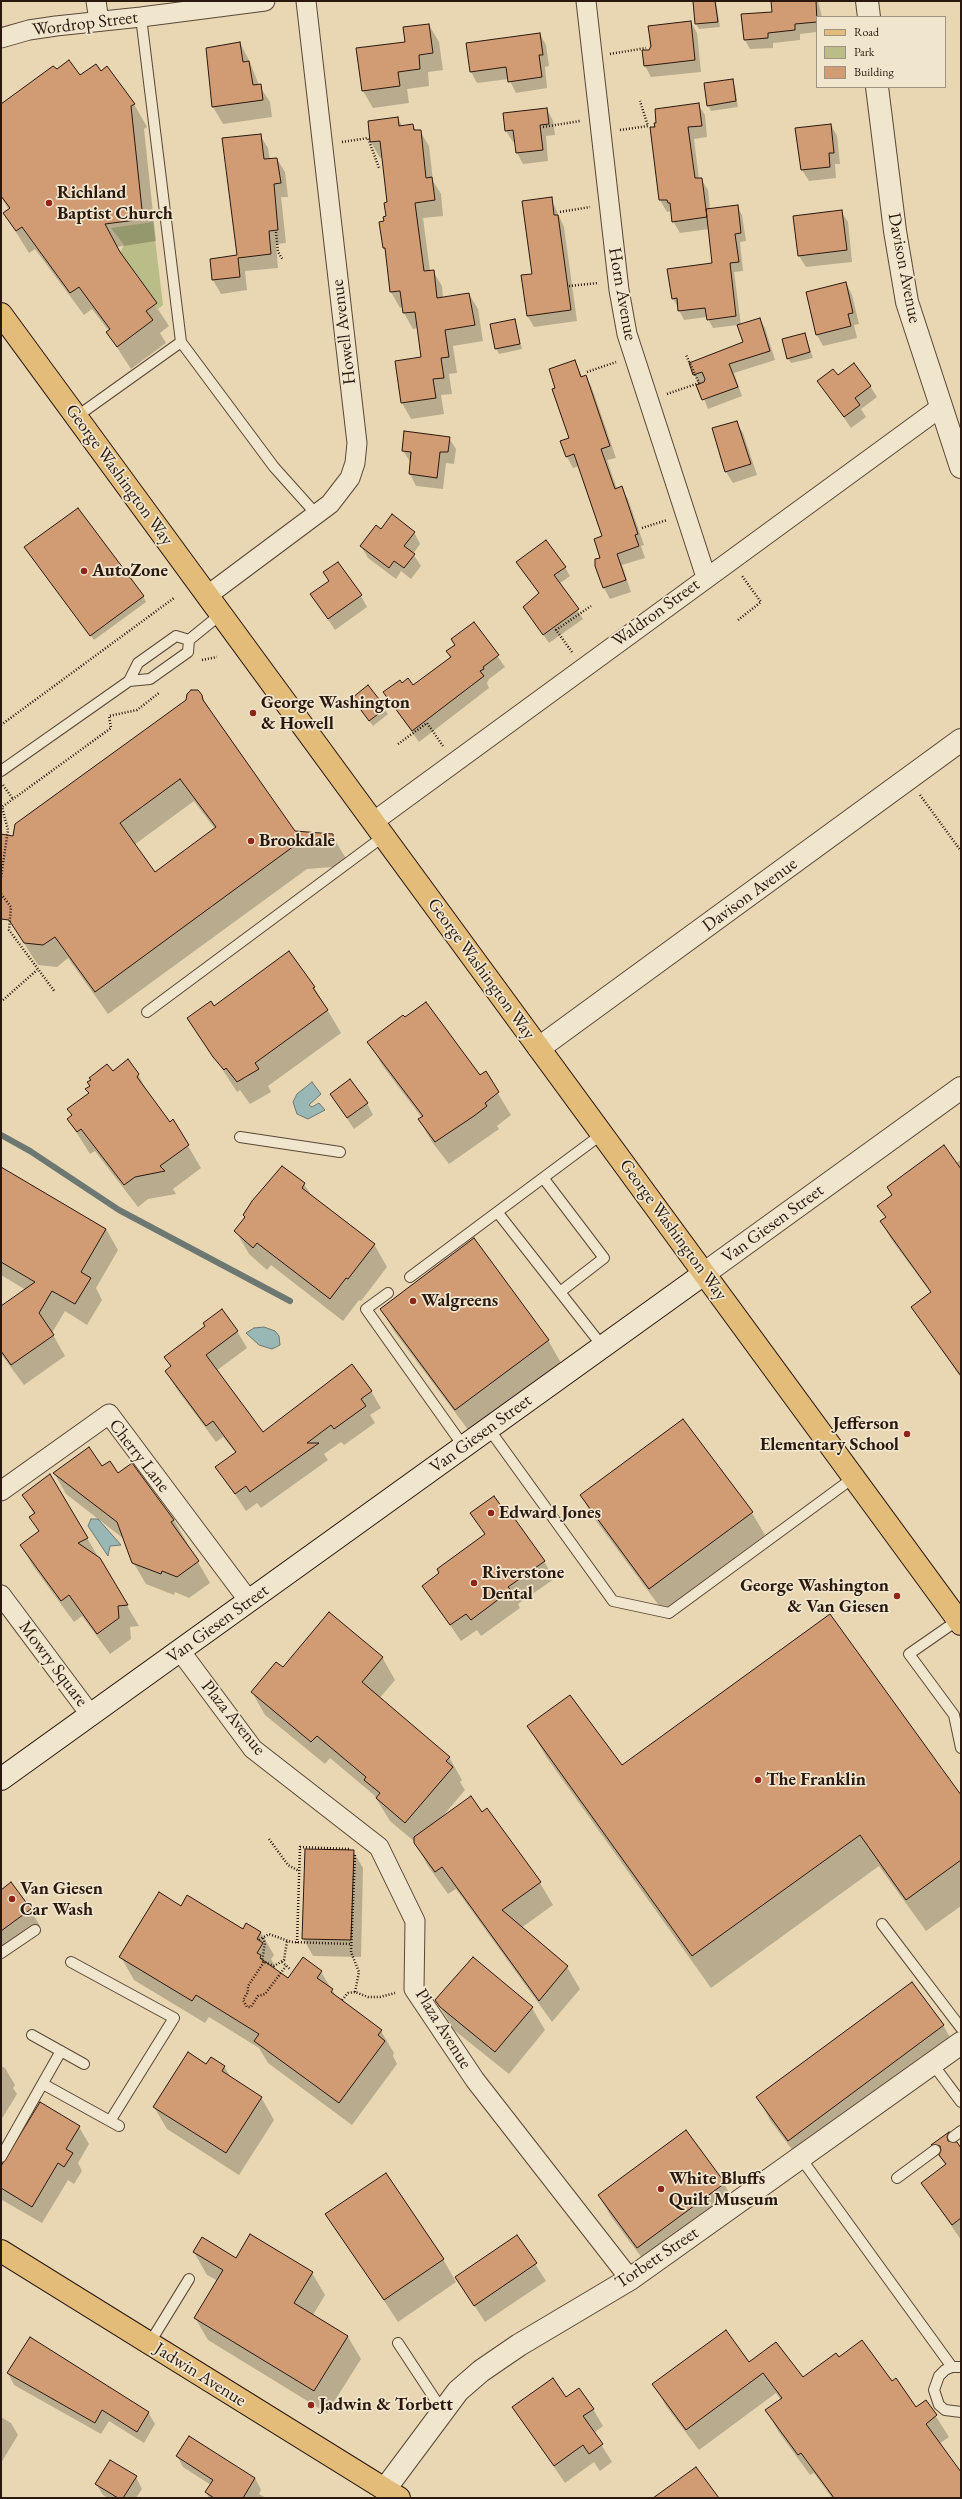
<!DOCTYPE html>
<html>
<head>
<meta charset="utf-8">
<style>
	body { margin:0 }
	#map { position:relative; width:962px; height:2499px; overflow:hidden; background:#e8d7b2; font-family:"EB Garamond",serif }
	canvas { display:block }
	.frame { position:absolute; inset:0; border:2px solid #2a180e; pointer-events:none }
	.legend { position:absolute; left:816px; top:16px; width:130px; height:72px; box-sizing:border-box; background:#f0e5cd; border:1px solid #a19381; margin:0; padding:5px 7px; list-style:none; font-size:12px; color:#2a180e }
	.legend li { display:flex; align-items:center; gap:8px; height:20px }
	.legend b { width:20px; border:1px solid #a19381 }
</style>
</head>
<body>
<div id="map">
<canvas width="962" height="2499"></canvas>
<div class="frame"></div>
<ul class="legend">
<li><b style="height:5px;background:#e4bc79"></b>Road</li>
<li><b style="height:11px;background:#bbbd89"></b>Park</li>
<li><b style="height:11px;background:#d19b73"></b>Building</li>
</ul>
</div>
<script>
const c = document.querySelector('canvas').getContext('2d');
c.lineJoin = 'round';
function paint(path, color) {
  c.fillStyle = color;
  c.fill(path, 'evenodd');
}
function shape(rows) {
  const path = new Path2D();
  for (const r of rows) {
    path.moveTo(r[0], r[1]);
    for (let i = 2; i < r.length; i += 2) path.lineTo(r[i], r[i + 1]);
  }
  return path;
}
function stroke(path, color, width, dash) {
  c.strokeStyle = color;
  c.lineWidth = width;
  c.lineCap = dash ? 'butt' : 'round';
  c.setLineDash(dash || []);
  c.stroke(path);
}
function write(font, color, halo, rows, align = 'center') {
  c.font = font + ' "EB Garamond",serif';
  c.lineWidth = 3.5;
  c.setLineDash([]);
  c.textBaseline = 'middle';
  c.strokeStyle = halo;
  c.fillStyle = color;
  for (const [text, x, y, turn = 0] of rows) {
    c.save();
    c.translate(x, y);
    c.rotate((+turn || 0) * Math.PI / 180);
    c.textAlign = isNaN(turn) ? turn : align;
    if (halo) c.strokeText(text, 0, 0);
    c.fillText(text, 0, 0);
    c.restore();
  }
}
paint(shape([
	[153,222,163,305,158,309,155,304,157,303,120,252,124,245,111,228]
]), '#bbbd89');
const water = shape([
	[312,1082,321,1094,309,1105,312,1107,319,1103,325,1110,308,1119,297,1114,293,1102,297,1094,312,1082],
	[254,1328,264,1327,275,1331,279,1336,280,1345,272,1349,259,1345,246,1333,254,1328],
	[91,1519,98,1519,121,1545,110,1546,108,1556,88,1526,91,1519]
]);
paint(water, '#99b8b5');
stroke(water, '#6d7872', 1);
paint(shape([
	[694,1,716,1,720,27,699,29,696,24],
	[772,1,818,1,822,17,817,17,817,32,800,34,800,40,773,43,773,48,750,49,745,40,773,13],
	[691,22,697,33,701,72,651,77,645,66,643,51,650,51,649,26],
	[429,25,439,42,443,70,428,72,429,86,407,89,409,103,373,108,363,91,357,49,406,43],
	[540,34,546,45,549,66,545,67,547,88,516,93,509,79,477,83,471,72],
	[240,43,249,60,259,85,270,102,272,117,223,124,213,107],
	[57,71,80,76,134,104,147,127,144,129,156,241,117,247,169,326,160,333,166,343,131,369,107,332,109,331,92,309,84,315,35,249,29,253,4,213,9,210,1,197,1,106],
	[732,80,735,86,738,107,711,111,708,105],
	[698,104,705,115,707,137,694,139,699,179,701,179,708,190,710,210,737,206,742,215,746,241,740,242,743,271,734,272,741,325,760,319,765,328,775,360,734,373,742,396,708,409,690,363,744,343,738,325,713,328,707,317,684,320,673,298,713,264,709,229,680,233,673,221,672,211,667,212,660,200,651,128],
	[547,109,553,121,555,135,546,136,548,161,523,164,517,153,515,142,513,142,506,131],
	[398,118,402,126,413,125,416,131,420,131,429,146,433,181,441,194,443,216,423,218,430,271,433,271,442,286,443,298,469,294,478,309,483,341,453,346,457,373,449,374,452,394,441,395,444,414,411,419,402,403,396,362,422,358,418,328,413,329,404,313,403,307,400,308,391,292,386,253,384,248,388,203,383,157,380,158,371,142,369,122],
	[831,125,837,136,840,164,835,164,836,178,809,181,802,170,796,129],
	[260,135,268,148,270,160,277,159,285,172,288,197,281,197,286,243,276,244,278,268,245,271,247,290,221,294,213,280,211,259,238,256],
	[551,198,564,227,577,321,534,327,527,315,533,275],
	[841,211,848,222,852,262,806,267,799,256,794,216],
	[846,283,852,295,859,324,854,325,857,338,823,346,817,335],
	[515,321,522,349,499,354,496,348],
	[805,334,813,358,791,363,788,358],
	[574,361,582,377,586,376,592,388,616,458,607,460,617,489,621,488,628,499,644,545,641,546,645,558,622,565,631,592,610,599,604,588,601,558,603,537,579,466,573,468,567,457,570,438,556,388],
	[838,376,870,386,877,397,861,409,866,417,851,428,819,381],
	[736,422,743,433,757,475,733,483,726,472],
	[449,438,456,449,454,464,446,463,443,489,416,486,410,474,411,463,403,451],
	[381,530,414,532,420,544,413,554,421,566,411,579,401,571,396,579,368,558,361,546],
	[29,553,143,596,146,602,94,640],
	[518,563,565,567,570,576,559,584,583,619,549,643,530,616,540,594],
	[312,595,361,596,367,607,335,630],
	[474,623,505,667,489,679,487,683,489,688,419,742,384,693,402,684,412,686,451,658,448,651],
	[368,687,388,714,373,726,356,703],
	[201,695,215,718,295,832,332,835,345,857,345,866,307,869,108,1014,68,958,57,967,38,965,27,948,14,925,1,881,1,835,14,837],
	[194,801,215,829,155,873,134,845],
	[314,987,341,1033,268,1086,271,1092,250,1104,240,1090,237,1092,189,1018],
	[369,1042,480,1076,485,1072,511,1115,497,1126,499,1129,449,1164,432,1142,419,1120,422,1118,382,1065],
	[112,1073,138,1074,150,1098,188,1146,201,1168,173,1189,176,1194,148,1199,138,1207,95,1151,90,1154,68,1119,72,1116,69,1110],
	[331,1094,367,1103,373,1115,354,1129],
	[961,1160,961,1378,912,1307,931,1293,891,1239,881,1221,886,1218,879,1206],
	[1,1168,106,1229,118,1250,96,1288,102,1300,87,1325,65,1311,52,1333,65,1356,24,1385,1,1354,1,1308,26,1290,1,1275],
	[304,1184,312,1196,374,1244,387,1267,361,1301,359,1300,343,1321,271,1265,267,1270,249,1254,236,1231],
	[381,1309,548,1340,561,1363,469,1431,394,1331],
	[237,1331,247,1348,216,1371,262,1434,371,1391,381,1408,370,1415,375,1423,344,1445,341,1442,324,1454,328,1460,261,1508,257,1503,246,1511,217,1467,236,1453,223,1437,216,1442,176,1388,166,1371,171,1367,165,1357],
	[132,1464,174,1520,210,1583,189,1598,175,1592,174,1595,146,1584,133,1562,124,1539,66,1494,54,1473,102,1467,118,1474],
	[23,1495,87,1538,139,1626,130,1627,131,1639,110,1654,82,1616,74,1622,33,1566,21,1545,39,1532,31,1517,34,1514],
	[581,1496,752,1513,765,1535,663,1611,594,1518],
	[471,1513,544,1561,554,1579,518,1604,520,1608,481,1636,477,1630,461,1641,423,1586,485,1535],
	[382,1657,395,1680,379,1699,449,1757,462,1780,460,1782,465,1790,443,1816,482,1813,540,1883,553,1905,521,1928,567,1967,580,1989,552,2022,456,1889,448,1894,428,1866,415,1842,390,1821,374,1795,330,1758,325,1764,265,1715,252,1692,283,1668],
	[528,1726,622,1767,961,1797,961,1906,926,1931,879,1866,711,1988,547,1758],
	[353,1851,363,1868,361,1957,313,1956,303,1938],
	[1,1891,30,1909,40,1926,1,1955],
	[181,1907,243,1930,247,1924,261,1933,274,1955,271,1959,275,1966,274,1969,288,1979,321,1972,337,1998,381,2031,394,2053,393,2056,397,2064,352,2125,268,2063,259,2048,209,2017,205,2023,134,1980,121,1957],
	[473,1958,532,2008,545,2030,509,2074,454,2030,436,2000],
	[943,2025,956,2048,802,2163,770,2120,758,2098],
	[1,2066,5,2068,15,2085,13,2088,17,2094,1,2120],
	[224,2066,231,2078,261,2097,274,2120,239,2175,167,2129,154,2107],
	[79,2127,89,2144,78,2163,82,2171,74,2184,68,2180,42,2223,2,2200,1,2168],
	[685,2131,724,2184,737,2206,651,2270,612,2218,599,2196],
	[949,2133,961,2150,961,2240,922,2183,946,2166,932,2145],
	[327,2214,443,2259,456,2282,398,2322],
	[517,2236,546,2281,485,2322,456,2277],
	[194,2252,312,2273,325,2295,313,2315,348,2337,361,2359,327,2413,208,2340,195,2318,218,2281,207,2275],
	[838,2358,892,2382,916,2408,926,2401,949,2437,939,2444,961,2474,961,2498,832,2498,814,2473,810,2475,778,2431,766,2410,781,2400,776,2393,699,2450,666,2406,654,2384,749,2364,802,2378],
	[8,2373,148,2412,155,2424,144,2443,109,2421,101,2434,14,2385],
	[566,2398,593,2409,603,2426,594,2433,612,2462,600,2471,594,2462,565,2483,513,2407],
	[1,2417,11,2423,18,2435,1,2463],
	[177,2456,255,2478,261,2490,259,2494,266,2498,209,2498,206,2492,211,2485,183,2467],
	[136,2477,142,2489,136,2498,108,2498,103,2495,96,2484]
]), '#0003');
stroke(shape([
	[1,1135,30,1151,119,1210,290,1301]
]), '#6d7872', 6);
const building = shape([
	[693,1,715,1,718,22,695,24,693,1],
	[771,1,816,1,817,22,795,24,795,30,768,33,768,38,744,40,741,14,772,12,771,1],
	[691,21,695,60,644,66,642,50,649,50,651,46,648,26,691,21],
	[429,24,433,53,419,55,420,69,398,72,400,86,362,91,356,48,405,42,403,27,429,24],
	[540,33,543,55,539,55,542,77,508,82,506,67,470,72,466,43,540,33],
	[240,42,243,62,249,61,253,85,261,84,263,100,212,107,206,48,240,42],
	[69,60,80,75,96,64,101,71,107,66,135,104,131,106,143,219,105,224,120,252,157,303,146,311,153,320,117,347,106,332,110,329,79,287,70,293,22,227,16,231,3,213,10,208,1,196,1,104,53,66,57,69,69,60],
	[733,79,736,101,707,106,704,83,733,79],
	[699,103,702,126,688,127,695,178,702,178,707,217,672,222,670,203,668,203,667,200,659,200,650,127,655,127,654,123,656,123,655,109,699,103],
	[547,108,549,124,540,125,543,150,516,153,513,130,505,131,503,113,547,108],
	[398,117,399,126,413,124,414,130,421,130,426,178,432,177,435,200,415,203,424,271,434,270,437,298,469,293,475,325,445,330,449,357,441,358,444,378,433,379,436,398,401,403,395,361,421,357,415,312,403,313,400,291,390,292,385,248,383,248,379,222,384,221,383,217,386,216,384,203,387,202,380,141,370,142,368,121,398,117],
	[831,124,834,153,829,153,830,167,801,170,795,128,831,124],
	[261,134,264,159,277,158,281,183,274,184,278,230,269,231,271,254,238,258,240,277,212,280,210,259,237,255,222,138,261,134],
	[552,197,554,215,558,215,571,310,527,316,521,275,532,274,522,201,552,197],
	[738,205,741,233,735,234,739,262,730,263,736,316,707,320,705,308,678,311,677,298,672,299,667,269,712,263,706,209,738,205],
	[842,210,847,250,798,256,793,216,842,210],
	[846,282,853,313,848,314,851,326,816,335,806,292,846,282],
	[760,318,770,351,729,364,738,387,702,400,696,385,704,382,705,379,702,372,693,375,689,363,743,342,737,325,760,318],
	[515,319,520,344,495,349,490,324,515,319],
	[805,333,810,352,787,359,782,339,805,333],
	[575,360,581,377,586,375,610,446,601,449,615,489,622,486,638,534,635,535,639,546,617,554,626,580,603,588,595,566,595,559,600,558,594,539,602,536,574,454,566,457,560,441,569,438,552,389,555,388,549,369,575,360],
	[854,363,871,386,855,398,860,405,844,417,817,381,833,369,838,375,854,363],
	[737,421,751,464,725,472,712,428,737,421],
	[404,431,450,437,448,452,440,452,437,478,409,474,411,452,402,451,404,431],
	[78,508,144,596,90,636,24,547,78,508],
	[392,514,415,532,404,546,415,554,404,568,394,561,389,568,360,546,376,525,381,529,392,514],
	[546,540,566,567,554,575,579,609,543,635,523,607,539,593,516,562,546,540],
	[338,562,362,595,328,619,310,594,329,581,323,572,338,562],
	[474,622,499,655,483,667,484,669,480,671,484,676,412,731,383,692,400,680,402,683,408,678,413,685,451,657,446,651,455,645,451,639,474,622],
	[368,685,386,708,369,721,352,698,368,685],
	[191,690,198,690,202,695,203,700,295,831,333,834,333,844,294,846,95,992,55,937,43,945,24,943,9,920,1,919,1,834,13,836,15,824,186,700,187,694,191,690],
	[180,779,216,827,155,872,120,823,180,779],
	[289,951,315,987,313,988,328,1010,255,1063,259,1069,237,1082,226,1068,224,1070,213,1057,187,1018,211,1001,214,1006,289,951],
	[426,1002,480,1075,486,1071,499,1092,485,1103,487,1106,474,1116,435,1142,418,1119,423,1116,367,1042,403,1015,405,1017,426,1002],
	[128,1059,139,1074,137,1077,170,1122,173,1119,189,1145,160,1166,165,1171,135,1177,124,1185,81,1129,77,1132,67,1119,72,1115,67,1109,89,1093,85,1089,90,1086,87,1082,91,1080,89,1078,107,1064,113,1071,128,1059],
	[350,1079,368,1103,347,1118,330,1094,350,1079],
	[944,1145,961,1169,961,1376,911,1307,931,1292,880,1221,886,1217,877,1206,892,1195,887,1187,944,1145],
	[282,1166,305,1183,302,1188,375,1244,348,1279,346,1278,330,1299,257,1243,253,1248,234,1231,245,1217,243,1215,252,1201,282,1166],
	[1,1167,106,1229,81,1272,91,1278,75,1304,52,1291,39,1313,54,1335,11,1365,1,1351,1,1306,35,1282,1,1262,1,1167],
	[474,1238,549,1340,455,1410,380,1309,474,1238],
	[222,1309,238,1331,206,1355,263,1432,352,1364,372,1391,361,1399,366,1406,334,1429,331,1425,307,1443,319,1443,250,1492,246,1486,235,1494,215,1467,236,1452,213,1421,206,1426,165,1371,171,1366,164,1357,205,1326,203,1323,222,1309],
	[683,1419,753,1512,649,1589,580,1495,683,1419],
	[89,1447,102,1466,110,1461,118,1473,132,1463,174,1520,171,1522,199,1561,177,1577,162,1571,161,1574,132,1563,117,1522,53,1473,89,1447],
	[50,1474,88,1538,78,1543,100,1558,128,1605,118,1606,119,1618,97,1634,69,1595,61,1601,20,1545,39,1531,29,1517,35,1513,22,1495,50,1474],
	[494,1496,504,1510,507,1508,545,1561,508,1587,511,1590,471,1620,466,1614,450,1625,422,1586,439,1573,437,1569,485,1534,470,1513,494,1496],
	[329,1612,383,1657,362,1682,450,1757,446,1761,453,1767,405,1823,376,1798,380,1793,364,1780,366,1777,317,1736,311,1742,251,1692,276,1662,283,1667,329,1612],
	[830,1614,961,1795,961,1860,906,1900,860,1835,692,1956,527,1726,570,1695,622,1765,830,1614],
	[471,1796,482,1812,487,1808,541,1882,502,1910,568,1966,539,2001,442,1867,435,1872,414,1843,414,1837,471,1796],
	[305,1849,354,1850,351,1940,302,1939,305,1849],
	[11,1882,31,1909,1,1931,1,1890,11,1882],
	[159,1892,181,1906,187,1895,243,1929,246,1923,261,1932,257,1939,263,1943,257,1953,261,1955,260,1958,288,1978,303,1957,322,1971,317,1978,333,1989,331,1992,382,2030,378,2035,385,2041,339,2103,254,2041,259,2034,196,1995,192,2001,119,1957,159,1892],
	[473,1957,533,2007,495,2052,440,2007,435,2000,473,1957],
	[912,1982,944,2025,788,2141,756,2097,912,1982],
	[188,2052,206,2064,211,2057,225,2066,222,2071,262,2097,226,2153,153,2107,188,2052],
	[40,2102,80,2126,66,2149,73,2153,64,2167,58,2163,32,2207,1,2188,1,2166,40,2102],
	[686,2130,725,2183,637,2248,598,2195,686,2130],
	[949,2132,947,2137,948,2141,957,2142,961,2148,961,2218,952,2225,921,2183,946,2164,939,2155,941,2150,940,2146,931,2145,949,2132],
	[386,2173,444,2259,384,2300,325,2214,386,2173],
	[250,2234,313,2272,294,2303,348,2336,314,2391,194,2318,223,2270,193,2252,202,2237,236,2258,250,2234],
	[517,2235,537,2263,474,2306,455,2277,517,2235],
	[726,2330,749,2362,776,2342,803,2377,836,2353,839,2357,862,2340,892,2381,896,2378,916,2407,926,2400,937,2415,926,2424,961,2472,961,2498,834,2498,801,2453,798,2455,765,2410,782,2398,763,2373,686,2430,652,2384,726,2330],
	[30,2337,149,2412,137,2432,102,2410,95,2423,7,2373,30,2337],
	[553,2378,566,2397,579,2388,594,2409,583,2416,603,2444,589,2454,583,2445,554,2466,512,2407,553,2378],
	[189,2436,255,2478,243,2498,214,2498,205,2492,213,2480,176,2456,189,2436],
	[110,2460,137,2476,123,2498,118,2498,95,2484,110,2460],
	[696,2467,719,2498,653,2498,696,2467]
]);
paint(building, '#d19b73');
stroke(building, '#2a180e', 1);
const service = shape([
	[141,17,181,342,274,467,317,515],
	[76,417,181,342],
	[129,681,138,663,176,636,189,640],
	[1,771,129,681,150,679,188,652,189,640,221,614],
	[147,1012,384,836],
	[240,1137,340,1152],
	[544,1179,604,1258,560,1292],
	[498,1213,603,1347],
	[410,1277,602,1134],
	[388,1293,366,1309,464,1447],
	[489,1429,613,1601,669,1613,853,1478],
	[958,1620,909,1654,954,1715,961,1748],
	[882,1924,961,2028],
	[1,1953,35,1930],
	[71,1962,174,2018,110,2121],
	[32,2035,84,2064],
	[932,2063,961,2102],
	[43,2084,119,2126],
	[953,2137,961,2131],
	[1,2157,61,2051],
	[800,2157,952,2367],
	[897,2178,935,2150],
	[398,2343,442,2410],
	[149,2344,189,2279],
	[961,2367,952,2367,945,2370,939,2376,934,2390,939,2405,945,2410,961,2412]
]);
const minor = shape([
	[96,1,99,21],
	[586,1,619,290,627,334,706,577],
	[1,38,29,30,56,26,141,17,265,1],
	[208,595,330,504,350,478,355,463,357,443,306,1],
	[373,822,941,407],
	[1,1491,109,1414,249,1601],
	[1,1595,90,1714],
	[181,1652,253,1749,379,1847,415,1921,414,1989,475,2080,630,2279]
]);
const tertiary = shape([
	[867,1,869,17],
	[877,87,895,231,907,302,961,467],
	[539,1048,961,740],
	[705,1273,961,1088],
	[385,2489,458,2391,481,2371,519,2345,630,2279,961,2043]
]);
const secondary = shape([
	[1,1779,705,1273]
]);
const primary = shape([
	[1,314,961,1624],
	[1,2251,399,2498]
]);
stroke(service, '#5a4837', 12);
stroke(minor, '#5a4837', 21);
stroke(tertiary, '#5a4837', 24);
stroke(secondary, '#2a180e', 24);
stroke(primary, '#2a180e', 24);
stroke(shape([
	[610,54,646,48],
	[543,127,580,121],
	[620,130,648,126,640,101],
	[342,142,368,138,379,168],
	[560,212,590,207],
	[276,232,278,252,283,260],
	[569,286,598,283],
	[587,372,616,362],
	[667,394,699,383,686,355],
	[642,528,667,520],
	[738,620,761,602,742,576],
	[572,652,556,630,591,606],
	[202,660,217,657],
	[1,725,174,598],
	[398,744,427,723,443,746],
	[3,785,13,799],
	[920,795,961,851],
	[1,877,8,830,2,807,111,728,109,716,137,710,159,693],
	[1,894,11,907,9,930,55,992],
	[3,1000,37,970],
	[269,1839,288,1865,299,1871],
	[263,1938,265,1943,262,1961,274,1966,284,1960,287,1941],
	[259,1940,269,1934,291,1942,352,1944],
	[297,1943,300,1847,349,1849],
	[264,1962,248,1986,248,1992,243,2000,247,2007,251,2007,258,1996,265,1994,286,1966],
	[282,1962,291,1970],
	[355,1992,359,1972,351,1952,355,1855],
	[342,2000,348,1993,355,1992,368,1997,380,1997,395,1993]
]), '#2a180e', 2.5, [1, 2]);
stroke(service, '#f0e5cd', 10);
stroke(minor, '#f0e5cd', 19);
stroke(tertiary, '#f0e5cd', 22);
stroke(secondary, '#f0e5cd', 22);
stroke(primary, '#e4bc79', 22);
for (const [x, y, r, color] of [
	[49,203,4,"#8f2418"],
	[84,571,4,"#8f2418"],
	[253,713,4,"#8f2418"],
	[251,841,4,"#8f2418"],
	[413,1301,4,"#8f2418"],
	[907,1434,4,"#8f2418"],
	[491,1513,4,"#8f2418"],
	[474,1583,4,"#8f2418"],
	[897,1596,4,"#8f2418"],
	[758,1780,4,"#8f2418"],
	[12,1899,4,"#8f2418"],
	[661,2189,4,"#8f2418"],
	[311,2405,4,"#8f2418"]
]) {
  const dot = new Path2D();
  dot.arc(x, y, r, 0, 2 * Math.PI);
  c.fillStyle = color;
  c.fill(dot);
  stroke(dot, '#f0e5cd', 1.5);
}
write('18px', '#2a180e', '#f0e5cd', [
	["Wordrop Street",85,24,-7],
	["Davison Avenue",904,268,79],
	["Horn Avenue",622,294,80],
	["Howell Avenue",344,332,-97],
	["George Washington Way",119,475,54],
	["Waldron Street",656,613,-36],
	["Davison Avenue",750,895,-36],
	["George Washington Way",481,969,54],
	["Van Giesen Street",773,1224,-36],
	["George Washington Way",673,1230,54],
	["Van Giesen Street",481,1434,-36],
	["Cherry Lane",139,1456,52],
	["Van Giesen Street",218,1624,-36],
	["Mowry Square",53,1664,53],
	["Plaza Avenue",233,1718,51],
	["Plaza Avenue",443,2029,58],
	["Torbett Street",657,2258,-34],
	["Jadwin Avenue",200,2375,32]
]);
write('bold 18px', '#2a180e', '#f0e5cd', [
	["Richland",57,193],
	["Baptist Church",57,214],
	["AutoZone",92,571],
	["George Washington",261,703],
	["& Howell",261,724],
	["Brookdale",259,841],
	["Walgreens",421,1301],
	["Jefferson",899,1424,"right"],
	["Elementary School",899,1445,"right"],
	["Edward Jones",499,1513],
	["Riverstone",482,1573],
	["Dental",482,1594],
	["George Washington",889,1586,"right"],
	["& Van Giesen",889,1607,"right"],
	["The Franklin",766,1780],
	["Van Giesen",20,1889],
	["Car Wash",20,1910],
	["White Bluffs",669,2179],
	["Quilt Museum",669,2200],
	["Jadwin & Torbett",319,2405]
], 'left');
</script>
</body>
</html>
